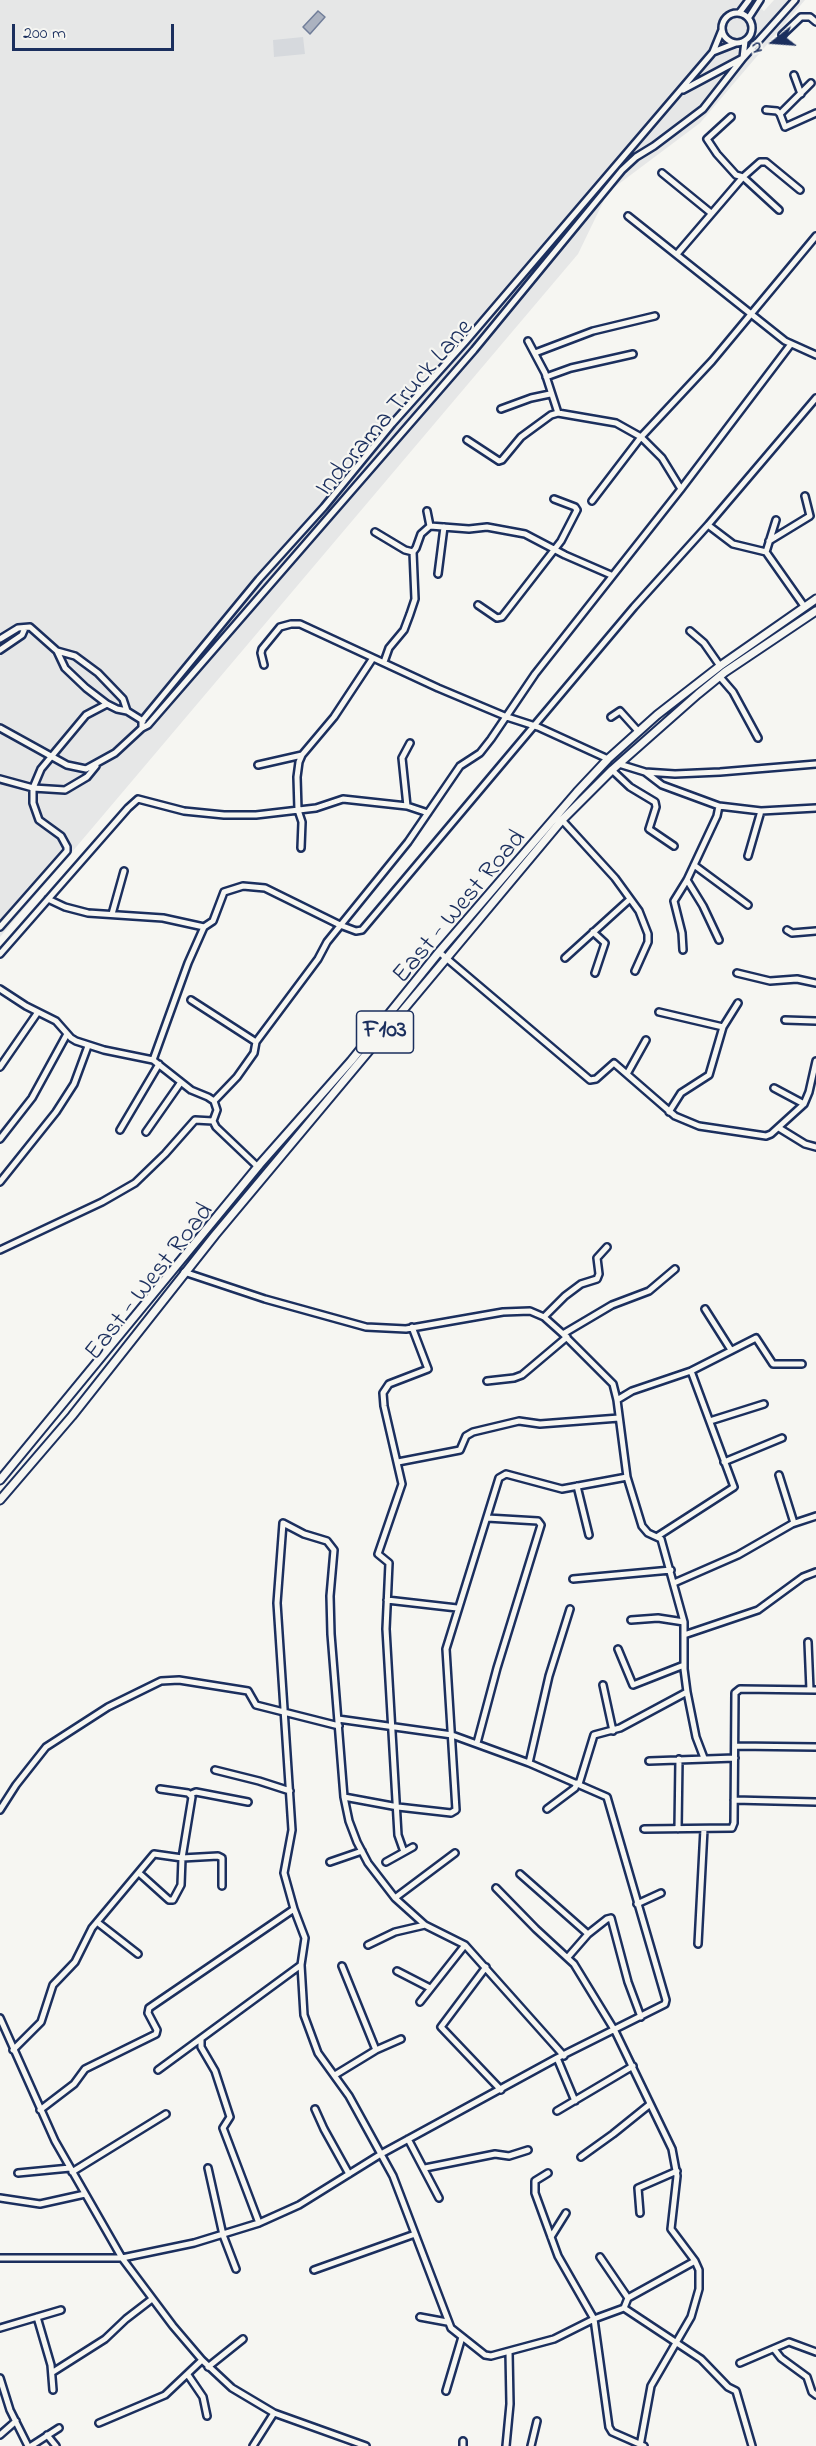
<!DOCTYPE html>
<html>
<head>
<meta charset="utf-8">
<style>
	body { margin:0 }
	#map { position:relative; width:816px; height:2446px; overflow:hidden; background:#f6f6f2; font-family:"Indie Flower",sans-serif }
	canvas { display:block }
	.north { position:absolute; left:744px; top:12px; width:60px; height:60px; -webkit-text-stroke:4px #f6f6f2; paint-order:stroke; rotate:253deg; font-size:16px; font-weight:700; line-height:24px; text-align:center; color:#1b2f5e }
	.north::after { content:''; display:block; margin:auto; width:21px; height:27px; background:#1b2f5e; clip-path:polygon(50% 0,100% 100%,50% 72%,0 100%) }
	.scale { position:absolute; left:12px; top:24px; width:162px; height:27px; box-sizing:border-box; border:3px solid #1b2f5e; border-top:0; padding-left:8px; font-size:18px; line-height:21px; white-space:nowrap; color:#1b2f5e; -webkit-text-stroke:4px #f6f6f2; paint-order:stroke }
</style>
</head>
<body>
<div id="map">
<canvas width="816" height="2446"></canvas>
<div class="north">N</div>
<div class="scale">200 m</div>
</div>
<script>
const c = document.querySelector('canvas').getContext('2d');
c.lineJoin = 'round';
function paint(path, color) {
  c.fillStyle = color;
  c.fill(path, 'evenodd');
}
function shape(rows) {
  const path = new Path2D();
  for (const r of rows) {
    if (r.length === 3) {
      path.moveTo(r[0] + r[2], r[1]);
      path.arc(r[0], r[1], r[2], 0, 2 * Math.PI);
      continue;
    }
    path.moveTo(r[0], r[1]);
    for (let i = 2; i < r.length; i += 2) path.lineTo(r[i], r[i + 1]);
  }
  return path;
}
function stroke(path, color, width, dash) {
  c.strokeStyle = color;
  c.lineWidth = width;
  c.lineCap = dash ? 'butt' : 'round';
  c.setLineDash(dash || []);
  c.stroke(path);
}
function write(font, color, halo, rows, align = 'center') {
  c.font = font + ' "Indie Flower",sans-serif';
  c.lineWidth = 4.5;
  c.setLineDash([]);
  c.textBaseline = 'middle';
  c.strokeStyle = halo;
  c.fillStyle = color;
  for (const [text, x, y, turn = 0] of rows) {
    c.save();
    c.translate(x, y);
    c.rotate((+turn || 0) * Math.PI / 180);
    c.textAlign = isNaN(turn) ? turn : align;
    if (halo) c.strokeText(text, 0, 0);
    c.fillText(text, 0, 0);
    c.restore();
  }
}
paint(shape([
	[0,0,751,0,764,11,774,0,805,0,700,123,608,192,578,254,0,937]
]), '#e6e7e7');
paint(shape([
	[303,37,305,54,274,57,273,40]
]), '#d6d9dd');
const water = shape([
	[318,11,325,17,310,34,303,27,318,11]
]);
paint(water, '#abb2c0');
stroke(water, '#717e99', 1.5);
const minor = shape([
	[740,12,749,0],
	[737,28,15],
	[749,17,760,0],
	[782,35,801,17,810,17,816,22],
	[713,52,736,43],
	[794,75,801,94],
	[683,90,743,58,745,41],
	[766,110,777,111,780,114],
	[780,114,785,127,816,113],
	[780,114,811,83],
	[731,117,707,139,717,154,736,175,743,177,779,210],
	[662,173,711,213],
	[628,216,785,341,816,355],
	[677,254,743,177,760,162,766,162,800,190],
	[528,341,545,373,558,413],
	[535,353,593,331,655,316],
	[546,377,571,368,633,354],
	[501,409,531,398,550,394],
	[467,440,499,461,502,460,521,437,551,415,558,413,616,423,641,437,662,458,681,489],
	[592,501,641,437,712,361,816,236],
	[427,511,430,526],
	[708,525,733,544,766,552,804,606],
	[375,532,405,550,413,552],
	[769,541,810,516,805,496],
	[766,552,776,520],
	[438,574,444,527],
	[478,605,497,618,502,617,561,541,577,510,575,507,554,499],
	[690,631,704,643,720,666],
	[0,639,18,628,30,627,57,651,75,656,98,673,123,699,127,711],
	[0,650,22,635,25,628],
	[57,651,65,668,86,688,107,704,117,709,127,711,143,721],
	[384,662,389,648,404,630,410,614,415,599,413,552,416,548,421,534,430,526,469,529,487,527,525,534,565,555,611,575],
	[264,665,261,653,262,649,280,627,291,624,300,624,438,688,507,717,538,727,608,759],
	[720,677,733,692,758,738],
	[611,717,620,711,638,731],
	[0,728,67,765,86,769,115,753,142,728,148,725,474,350,622,170,636,157,654,146,703,109,743,58,795,0],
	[142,728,142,721,259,579,324,507,392,424,466,341,713,52,722,30],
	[619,764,645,772,675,774,720,772,816,764],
	[258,765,302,755],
	[612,770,630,787,655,802,656,807,649,829,674,846],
	[645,772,662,785,719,806,761,811,816,808],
	[0,779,33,788,65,790,87,777,96,766],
	[407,806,402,758,410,743],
	[562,820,615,878,639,911,648,934,648,942,635,971],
	[301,848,302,822,298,810,297,777,299,762,302,755,334,717,373,658],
	[748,856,761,811],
	[694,865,748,905],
	[687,880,703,906,719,940],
	[48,899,65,907,88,913,163,918,204,927],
	[112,914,124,871],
	[0,927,67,851,67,847,61,836,39,820,33,803,33,788,41,769,86,715,107,704],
	[787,930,792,933,816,931],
	[593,932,605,943,595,973],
	[683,950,682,933,674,901,687,880,717,816,719,806],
	[439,952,590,1080,596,1079,614,1063,675,1116,699,1126,766,1136,771,1134,804,1104,809,1092,816,1061],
	[0,954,128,808,138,799,184,811,224,815,256,815,316,808,343,799,407,806,428,813],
	[565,958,630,899],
	[737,973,770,981,797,979,816,983],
	[0,989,26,1006,56,1021,71,1038,76,1041,104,1050,153,1060,191,1090,208,1097,214,1101,217,1110,213,1121,216,1127,258,1167],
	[191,1000,256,1042,254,1053,237,1077,214,1101],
	[659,1012,723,1027],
	[785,1020,816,1021],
	[256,1042,318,959,327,942,408,842,460,766,480,753,491,739,535,674,681,489,791,344],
	[153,1060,188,963,204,927,213,921,224,892,243,886,265,888,340,925,356,931,362,930,634,607,708,525,816,398],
	[0,1067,38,1012],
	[627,1074,646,1040],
	[774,1088,804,1104],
	[669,1112,681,1093,709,1075,723,1027,738,1003],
	[779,1128,805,1144,816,1147],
	[120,1130,159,1064],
	[146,1132,181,1082],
	[0,1139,32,1098,67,1034],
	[0,1182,56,1112,74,1084,88,1046],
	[0,1250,102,1202,135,1183,165,1154,195,1120,213,1121],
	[184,1272,265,1299,366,1327,406,1329,503,1312,530,1311,544,1317,563,1334,613,1384,617,1400,627,1477,642,1526,648,1533,661,1539,684,1622,684,1669,687,1692,620,1728,594,1735,579,1784],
	[705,1309,731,1350],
	[544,1317,565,1296,581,1284,597,1279,599,1274,597,1258,607,1247],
	[563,1334,612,1305,649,1291,675,1269],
	[487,1381,514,1378,522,1375,567,1337],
	[617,1400,632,1391,691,1371,756,1338,773,1364,802,1364],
	[710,1421,764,1404],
	[398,1462,460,1450,466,1436,473,1432,519,1421,540,1424,619,1418],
	[724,1462,782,1438],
	[779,1475,794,1523],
	[577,1486,589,1535],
	[658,1536,734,1487,691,1371],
	[573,1579,671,1570],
	[674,1583,738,1555,792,1524,816,1516],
	[387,1600,457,1608],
	[631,1620,658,1618,684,1622],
	[684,1635,758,1610,803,1577,816,1572],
	[808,1642,810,1690],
	[618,1649,633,1685,684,1665],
	[603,1685,613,1731],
	[687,1692,696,1737,704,1758],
	[477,1743,497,1668,541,1525,538,1521,487,1518],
	[735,1746,816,1747],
	[649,1761,735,1758],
	[529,1763,549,1676,570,1609],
	[215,1770,259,1781,290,1791],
	[191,1794,196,1792,248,1802],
	[344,1797,398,1807,451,1813,456,1810,446,1649,499,1478,506,1474,562,1489,627,1477],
	[734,1800,816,1802],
	[547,1809,575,1788,577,1783],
	[0,1810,16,1785,46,1747,108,1707,161,1681,179,1680,248,1691,256,1705,339,1726],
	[644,1829,732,1828,734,1823,735,1693,740,1689,816,1690],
	[678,1829,679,1759],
	[404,1852,413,1847],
	[330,1862,362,1851],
	[386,1862,404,1852,398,1835,386,1629,389,1563,378,1554,402,1484,384,1406,383,1393,389,1384,428,1369,412,1327],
	[139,1873,169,1900,173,1900,181,1885,182,1858,192,1797,188,1793,160,1789],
	[520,1874,588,1934],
	[496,1888,536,1929,574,1964,615,2031,672,2149,677,2176,671,2229,695,2261,699,2270,699,2289,691,2317,651,2386,640,2446],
	[395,1898,455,1853],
	[637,1904,661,1893],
	[97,1922,138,1954],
	[698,1944,704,1829],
	[368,1945,395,1932,425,1925],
	[568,1957,588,1934,607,1919,611,1918,628,1982,641,2017],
	[342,1966,376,2050],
	[486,1967,441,2027,501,2090],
	[397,1971,430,1988],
	[420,2002,465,1945],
	[0,2018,55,2141,122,2258,173,2326,202,2360,232,2388,274,2413,366,2446],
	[201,2040,201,2047,215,2071,230,2117,223,2128,259,2223],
	[13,2050,41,2022,53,1985,75,1962,92,1928,154,1854,182,1858,218,1856,222,1858,222,1886],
	[564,2056,465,1945,425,1925,395,1898,368,1863,357,1842,349,1821,344,1797,331,1634,330,1596,334,1550,327,1541,304,1534,283,1523,277,1603,292,1830,284,1873,294,1909,305,1938,301,1965,304,2015,318,2053,349,2096,393,2176,451,2328,485,2355,491,2356,554,2339,594,2319,624,2308],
	[557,2058,575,2101],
	[158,2070,301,1965],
	[335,2075,376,2050,401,2039],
	[315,2109,324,2129,349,2174],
	[40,2110,74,2084,85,2069,156,2034,157,2030,148,2013,149,2008,294,1909],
	[557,2111,633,2066],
	[408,2139,439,2198],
	[581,2157,613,2134,649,2105],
	[208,2168,223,2235,236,2269],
	[425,2168,495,2154,509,2156,528,2150],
	[72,2172,166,2114],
	[18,2173,70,2168],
	[548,2173,535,2181,535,2193,558,2256,594,2319,609,2427,612,2432,644,2446],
	[0,2198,40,2204,85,2194],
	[640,2213,638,2188,677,2171],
	[551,2237,566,2213],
	[600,2257,628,2298,624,2308],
	[0,2258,122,2258,194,2243,259,2223,299,2205,381,2154,557,2058,665,2004,666,2000,607,1797,529,1763,452,1735,338,1719],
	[314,2270,415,2234],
	[628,2298,695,2261],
	[624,2308,701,2359,728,2387,736,2391,752,2446],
	[37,2317,51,2365,53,2390],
	[420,2317,447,2322],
	[0,2328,61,2310],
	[774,2349,781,2358,807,2377,812,2392,816,2395],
	[740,2363,789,2342,816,2352],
	[208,2367,243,2339],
	[53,2372,105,2339,126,2319,152,2299],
	[188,2375,203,2397,207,2416],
	[0,2378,10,2410,28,2446],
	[446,2391,462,2337],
	[99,2423,165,2395,202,2360],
	[0,2435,16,2421],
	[47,2435,56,2446],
	[31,2446,59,2428],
	[253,2446,274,2413],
	[463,2446,463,2441],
	[506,2446,510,2404,509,2352],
	[531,2446,537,2421]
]);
const major = shape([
	[0,1480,260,1164,351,1061,439,952,577,792,608,759,657,715,720,666,816,599],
	[0,1500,72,1416,215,1235,562,820,612,770,698,694,725,672,816,611]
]);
stroke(minor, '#1b2f5e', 10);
stroke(major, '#1b2f5e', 11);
stroke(minor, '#f6f6f2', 5);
stroke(major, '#f6f6f2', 7);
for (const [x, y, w] of [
	[385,1032,57]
]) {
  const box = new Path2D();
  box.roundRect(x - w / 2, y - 21, w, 42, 4.5);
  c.fillStyle = '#f6f6f2';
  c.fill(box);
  stroke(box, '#1b2f5e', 1.5);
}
write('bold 24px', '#1b2f5e', null, [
	["F103",385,1032]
]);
write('26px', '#1b2f5e', '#f6f6f2', [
	["Indorama Truck Lane",396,409,-49],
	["East - West Road",461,908,-50],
	["East - West Road",151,1283,-52]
]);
</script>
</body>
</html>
